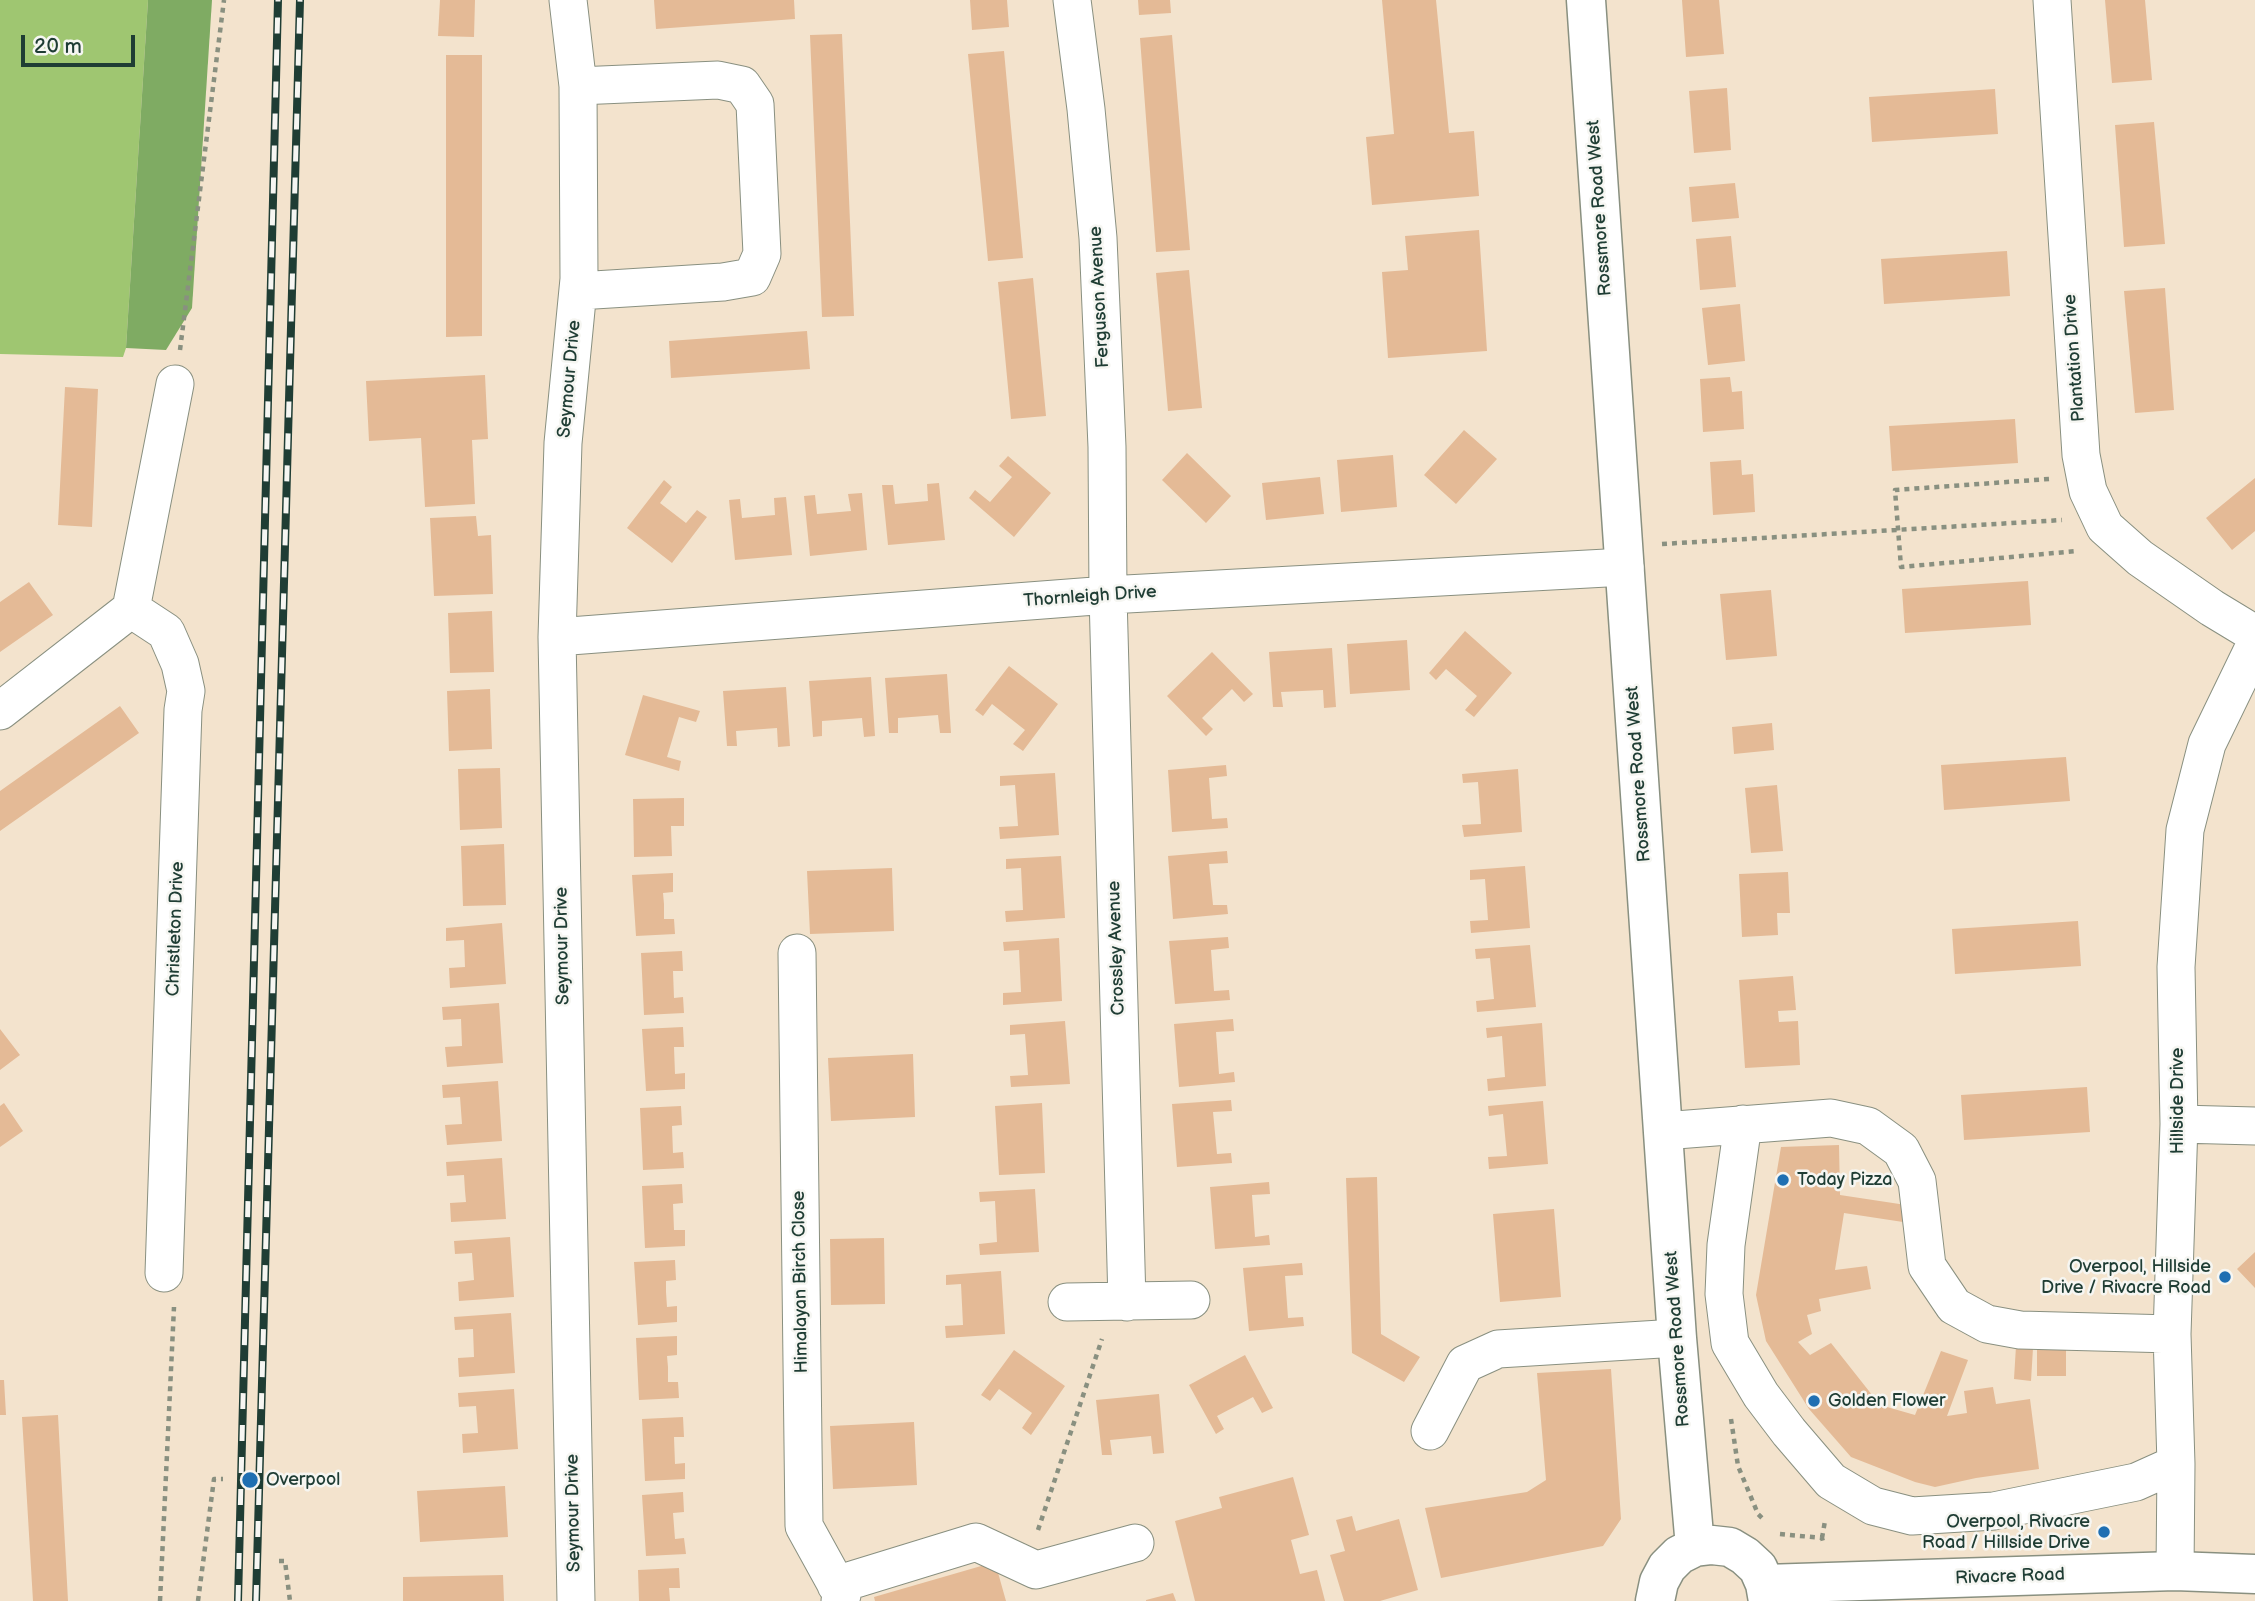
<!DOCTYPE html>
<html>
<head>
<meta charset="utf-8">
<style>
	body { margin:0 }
	#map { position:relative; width:2255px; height:1601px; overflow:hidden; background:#f3e3cd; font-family:"Balsamiq Sans",sans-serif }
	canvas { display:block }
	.scale { position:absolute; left:21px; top:35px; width:114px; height:32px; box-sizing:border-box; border:4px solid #1f3d34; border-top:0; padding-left:9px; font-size:21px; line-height:24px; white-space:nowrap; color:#1f3d34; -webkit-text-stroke:5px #f6f6f2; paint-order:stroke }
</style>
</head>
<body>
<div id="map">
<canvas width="2255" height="1601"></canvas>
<div class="scale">20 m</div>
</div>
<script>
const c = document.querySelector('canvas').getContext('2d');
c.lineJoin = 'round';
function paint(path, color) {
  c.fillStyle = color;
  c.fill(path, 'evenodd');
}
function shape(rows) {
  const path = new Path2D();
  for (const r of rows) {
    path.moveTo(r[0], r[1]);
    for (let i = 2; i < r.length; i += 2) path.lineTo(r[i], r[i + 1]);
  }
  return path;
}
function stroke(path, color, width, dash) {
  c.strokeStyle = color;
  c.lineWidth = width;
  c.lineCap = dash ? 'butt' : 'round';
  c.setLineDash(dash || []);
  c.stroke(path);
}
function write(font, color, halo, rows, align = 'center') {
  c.font = font + ' "Balsamiq Sans",sans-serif';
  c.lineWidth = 5;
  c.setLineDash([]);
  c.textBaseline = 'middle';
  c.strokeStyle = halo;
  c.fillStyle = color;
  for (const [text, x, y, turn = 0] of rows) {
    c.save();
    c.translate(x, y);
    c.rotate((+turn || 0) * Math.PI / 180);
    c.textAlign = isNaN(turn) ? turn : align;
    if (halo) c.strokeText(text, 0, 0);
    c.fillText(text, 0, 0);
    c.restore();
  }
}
paint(shape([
	[0,0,148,0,126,348,123,357,0,354]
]), '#9fc671');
paint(shape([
	[148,0,212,0,192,308,166,350,126,348]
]), '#7fab63');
paint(shape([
	[440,0,475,0,474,37,438,36],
	[654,0,794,0,795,19,656,29],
	[970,0,1007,0,1009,27,972,30],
	[1138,0,1170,0,1171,13,1139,15],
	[1382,0,1436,0,1449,133,1474,131,1479,196,1372,205,1366,137,1394,134],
	[1682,0,1719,0,1724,54,1686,57],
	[2105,0,2145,0,2152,80,2112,83],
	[842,34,854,316,822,317,810,35],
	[1172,35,1190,250,1156,252,1140,38],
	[1004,51,1023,258,988,261,968,54],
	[446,55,482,55,482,336,446,337],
	[1727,88,1731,150,1694,153,1689,91],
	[1995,89,1998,134,1872,142,1869,97],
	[2154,122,2165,244,2124,247,2115,125],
	[1735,183,1739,218,1692,222,1689,187],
	[1479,230,1487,351,1388,358,1382,272,1408,270,1405,236],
	[1731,236,1736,287,1700,290,1696,239],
	[2007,251,2010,296,1884,304,1881,259],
	[1189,270,1202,408,1168,411,1156,273],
	[1033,278,1046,416,1011,419,998,282],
	[2165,288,2174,410,2135,413,2124,291],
	[1740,304,1745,361,1708,365,1702,308],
	[807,331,810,369,671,378,669,341],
	[485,375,488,439,472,440,475,504,425,507,421,438,369,441,366,381],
	[1730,377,1732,392,1742,391,1744,429,1703,432,1700,379],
	[65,387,98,389,92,527,58,525],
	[2015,419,2018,463,1892,471,1889,426],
	[1464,430,1497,459,1456,504,1424,475],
	[1187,453,1231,496,1206,523,1162,480],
	[1393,455,1397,507,1341,512,1337,460],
	[1008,456,1051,493,1014,537,969,498,975,490,990,502,1012,477,999,466],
	[1741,460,1742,475,1753,474,1755,512,1713,515,1710,462],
	[1320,477,1324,514,1266,520,1262,483],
	[2255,478,2255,531,2232,550,2206,518],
	[664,480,672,487,660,503,686,523,697,510,707,517,672,563,627,528],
	[939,483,945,540,888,545,882,485,893,485,895,504,928,501,927,484],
	[862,493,867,550,810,556,804,496,815,495,817,514,851,511,848,494],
	[786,497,792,555,735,560,729,500,740,499,742,518,775,515,774,498],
	[476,516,478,536,491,535,493,594,434,596,430,518],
	[2028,581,2031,625,1905,633,1902,589],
	[29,582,53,615,0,652,0,602],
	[1771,590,1777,656,1726,660,1720,594],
	[492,611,494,672,450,673,448,613],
	[1465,631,1512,673,1474,717,1465,710,1477,696,1446,669,1436,680,1429,673],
	[1407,640,1410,690,1350,694,1347,644],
	[1332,648,1336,707,1324,708,1323,690,1281,692,1283,707,1273,707,1269,652],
	[1212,652,1253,694,1244,702,1232,689,1202,718,1213,729,1206,736,1167,696],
	[1009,666,1058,704,1023,751,1013,744,1025,730,992,704,983,716,975,710],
	[947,674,951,733,940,733,938,715,898,718,898,733,889,733,885,678],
	[871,677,875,736,864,737,862,718,822,721,822,736,813,737,809,681],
	[786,687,790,746,778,747,777,728,736,731,737,746,727,746,723,691],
	[490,689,492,749,449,751,447,691],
	[643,695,700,711,696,722,679,717,667,757,681,761,679,771,625,755],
	[120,706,139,733,0,831,0,791],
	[1772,723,1774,750,1734,754,1732,727],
	[2066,757,2070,801,1944,810,1941,765],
	[1226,765,1227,776,1209,778,1212,819,1227,818,1228,828,1172,832,1168,770],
	[500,768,502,828,460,830,458,769],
	[1518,769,1522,832,1464,837,1462,825,1481,824,1478,782,1463,783,1462,774],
	[1055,773,1059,835,1000,839,999,827,1018,826,1015,785,1000,786,1000,776],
	[1777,785,1783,851,1751,853,1745,788],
	[684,798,684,826,671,826,672,856,634,857,633,799],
	[504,844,506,905,463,906,461,846],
	[1227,851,1228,863,1209,864,1213,905,1227,905,1228,914,1173,919,1168,856],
	[1061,856,1065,918,1006,922,1005,911,1023,910,1021,868,1006,869,1006,859],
	[1525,866,1530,928,1471,933,1470,921,1488,920,1485,879,1470,880,1470,870],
	[892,868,894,931,810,934,807,871],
	[1788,872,1790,913,1777,913,1778,935,1742,937,1739,874],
	[673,873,673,892,663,893,664,904,664,919,674,919,675,934,636,936,632,875],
	[2078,921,2081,966,1955,974,1952,929],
	[502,923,506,984,450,988,449,968,465,967,464,940,446,941,446,928],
	[1228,937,1229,948,1211,950,1214,991,1229,990,1230,1000,1175,1004,1169,941],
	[1059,938,1062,1001,1003,1005,1003,993,1021,992,1019,950,1004,951,1003,942],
	[1530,945,1536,1007,1477,1012,1476,1001,1494,999,1490,958,1476,959,1475,949],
	[682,951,683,971,673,971,674,998,683,997,684,1013,644,1015,641,953],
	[1793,976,1796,1010,1778,1011,1779,1022,1798,1021,1800,1065,1745,1068,1739,980],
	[499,1003,503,1063,447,1067,445,1047,462,1046,461,1019,443,1020,442,1007],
	[1233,1019,1234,1031,1216,1032,1219,1074,1234,1072,1235,1082,1179,1087,1174,1024],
	[1065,1021,1070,1084,1011,1087,1010,1076,1028,1075,1025,1034,1010,1035,1010,1025],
	[1542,1023,1546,1086,1488,1091,1487,1079,1505,1077,1502,1036,1487,1038,1486,1028],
	[683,1027,684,1047,674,1047,675,1074,685,1073,685,1089,646,1091,642,1029],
	[0,1029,20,1055,0,1070],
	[913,1054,915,1117,831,1121,828,1058],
	[498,1081,502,1141,447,1145,445,1125,462,1124,460,1097,443,1098,442,1085],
	[2087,1087,2090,1132,1964,1140,1961,1095],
	[1231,1100,1232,1111,1213,1112,1217,1154,1231,1153,1232,1163,1177,1167,1172,1104],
	[1543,1101,1548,1164,1489,1169,1488,1157,1507,1156,1503,1114,1489,1116,1488,1106],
	[4,1103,23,1131,0,1147,0,1106],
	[1042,1103,1045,1173,999,1175,995,1106],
	[681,1106,682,1125,672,1126,673,1153,683,1152,684,1168,643,1170,640,1108],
	[1839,1145,1840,1195,1906,1205,1903,1222,1844,1213,1835,1270,1867,1266,1871,1289,1819,1299,1821,1311,1807,1315,1812,1334,1798,1342,1810,1355,1831,1343,1880,1405,1915,1415,1941,1351,1968,1360,1947,1416,1967,1413,1964,1391,1993,1387,1996,1404,2030,1399,2039,1469,1976,1478,1935,1487,1915,1482,1851,1457,1809,1409,1766,1341,1756,1295,1781,1147],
	[502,1158,506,1219,451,1222,450,1203,466,1202,465,1191,464,1175,447,1176,446,1162],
	[1377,1177,1381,1334,1420,1357,1404,1382,1352,1353,1346,1178],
	[1269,1182,1270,1194,1252,1195,1255,1237,1269,1235,1270,1245,1215,1249,1210,1187],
	[682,1184,683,1203,673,1204,674,1230,685,1230,685,1246,645,1248,642,1186],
	[1035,1189,1039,1252,980,1255,979,1244,997,1242,995,1201,980,1202,979,1192],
	[1554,1209,1561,1297,1500,1302,1493,1214],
	[510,1237,514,1297,459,1301,458,1282,474,1280,472,1253,455,1254,454,1241],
	[884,1238,885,1304,831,1305,830,1239],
	[2255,1252,2255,1288,2237,1269],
	[675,1260,676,1280,666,1281,666,1292,667,1307,677,1306,677,1322,638,1325,634,1262],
	[1302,1263,1303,1275,1285,1276,1288,1318,1303,1317,1304,1326,1249,1331,1243,1268],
	[1001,1271,1005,1334,946,1338,945,1326,963,1325,961,1284,946,1285,946,1275],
	[511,1313,515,1373,459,1377,458,1358,474,1357,473,1329,455,1330,454,1317],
	[677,1336,677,1355,667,1356,668,1367,668,1382,678,1382,679,1398,639,1400,636,1338],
	[2016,1346,2033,1348,2031,1381,2014,1379],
	[2037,1348,2066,1349,2066,1376,2037,1376],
	[1014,1350,1065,1386,1031,1435,1022,1428,1032,1413,999,1389,990,1401,981,1395],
	[1245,1355,1273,1408,1262,1413,1253,1397,1217,1416,1224,1429,1216,1434,1189,1385],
	[1611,1369,1621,1519,1603,1546,1441,1578,1425,1508,1527,1492,1546,1480,1537,1373],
	[0,1380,4,1380,6,1415,0,1415],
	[514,1389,518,1449,463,1453,462,1434,478,1433,476,1406,459,1407,458,1393],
	[1159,1394,1164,1453,1153,1454,1151,1436,1110,1440,1112,1455,1102,1455,1096,1400],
	[58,1415,68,1601,33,1601,22,1417],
	[683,1417,684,1437,674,1437,675,1464,685,1463,685,1479,645,1481,642,1419],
	[914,1422,917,1485,833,1489,830,1426],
	[1293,1477,1309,1535,1291,1540,1300,1574,1317,1570,1325,1601,1195,1601,1175,1521,1222,1508,1219,1497],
	[505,1486,508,1537,420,1542,417,1491],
	[683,1492,684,1512,673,1513,675,1539,684,1538,686,1554,646,1556,642,1495],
	[1352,1516,1356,1531,1399,1519,1418,1590,1380,1601,1344,1601,1330,1555,1345,1551,1336,1520],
	[995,1562,1006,1601,875,1601,874,1597],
	[679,1568,680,1588,669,1588,670,1601,639,1601,638,1570],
	[503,1575,504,1601,403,1601,403,1577],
	[1173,1593,1176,1601,1146,1601,1146,1600]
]), '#e4ba96');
const minor = shape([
	[568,0,578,86,579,279,563,443,557,637,576,1601],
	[1072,0,1086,109,1098,238,1107,447,1108,595,1127,1302],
	[2052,0,2081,455,2088,491,2105,527,2140,558,2212,608,2255,634],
	[578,86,718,80,742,85,755,104,762,254,752,277,723,282,578,291],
	[131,609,175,384],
	[557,637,1108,595,1625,567],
	[0,711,131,609,166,632,180,664,186,691,183,710,164,1273],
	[797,953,804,1526,842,1595,840,1601],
	[1743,1124,1726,1245,1724,1294,1730,1343,1761,1395,1789,1432,1831,1481,1873,1506,1912,1516,1994,1511,2136,1482,2176,1464],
	[2179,1124,2255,1126],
	[1663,1131,1831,1118,1868,1126,1901,1150,1917,1181,1927,1266,1954,1306,1987,1324,2020,1330,2172,1334],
	[1067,1302,1191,1300],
	[1430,1431,1465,1364,1498,1349,1677,1338],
	[2175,1571,2176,1464,2172,1334,2179,1124,2176,967,2185,830,2207,744,2255,645],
	[836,1585,976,1542,1036,1570,1135,1543]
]);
const major = shape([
	[1586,0,1677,1338,1695,1547],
	[1765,1584,2175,1571,2255,1574],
	[1655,1601,1659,1582,1667,1567,1679,1555,1695,1547,1712,1545,1730,1547,1745,1556,1758,1568,1765,1584,1768,1601]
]);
stroke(minor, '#899080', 39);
stroke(major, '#899080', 41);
stroke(shape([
	[180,350,224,0],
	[2049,479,1895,490,1901,567,2077,551],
	[1662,544,2062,520],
	[1731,1419,1738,1466,1758,1514,1763,1519],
	[1038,1530,1102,1339],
	[1780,1534,1822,1538,1824,1545],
	[1822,1538,1825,1521],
	[279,1561,285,1561,290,1601],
	[160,1601,174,1307],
	[198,1601,214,1479,223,1479]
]), '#899080', 4.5, [5, 5]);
stroke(minor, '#fff', 37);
stroke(major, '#fff', 38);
const rail = shape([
	[238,1601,278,0],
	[256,1601,300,0]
]);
stroke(rail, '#1f3d34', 8);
stroke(rail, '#f6f6f2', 5, [16]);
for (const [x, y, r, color] of [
	[1783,1180,7,"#1f6fb2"],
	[2225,1277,7,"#1f6fb2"],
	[1814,1401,7,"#1f6fb2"],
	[250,1480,9,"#1f6fb2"],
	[2104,1532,7,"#1f6fb2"]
]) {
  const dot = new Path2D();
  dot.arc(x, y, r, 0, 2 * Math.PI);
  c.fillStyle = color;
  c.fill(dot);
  stroke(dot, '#f6f6f2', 2.5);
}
write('18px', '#1f3d34', '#f6f6f2', [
	["Rossmore Road West",1600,208,-94],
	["Ferguson Avenue",1100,297,-93],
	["Plantation Drive",2075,358,-94],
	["Seymour Drive",570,379,-85],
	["Thornleigh Drive",1090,597,-4],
	["Rossmore Road West",1639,774,-94],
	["Christleton Drive",176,929,-88],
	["Seymour Drive",563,946,-91],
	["Crossley Avenue",1117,948,-92],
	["Hillside Drive",2178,1101,-90],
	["Himalayan Birch Close",801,1282,-91],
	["Rossmore Road West",1678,1339,-94],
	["Seymour Drive",574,1513,-91],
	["Rivacre Road",2010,1577,-2]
]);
write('18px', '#1f3d34', '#f6f6f2', [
	["Today Pizza",1797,1180],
	["Overpool, Hillside",2211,1267,"right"],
	["Drive / Rivacre Road",2211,1288,"right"],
	["Golden Flower",1828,1401],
	["Overpool",266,1480],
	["Overpool, Rivacre",2090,1522,"right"],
	["Road / Hillside Drive",2090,1543,"right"]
], 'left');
</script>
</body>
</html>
